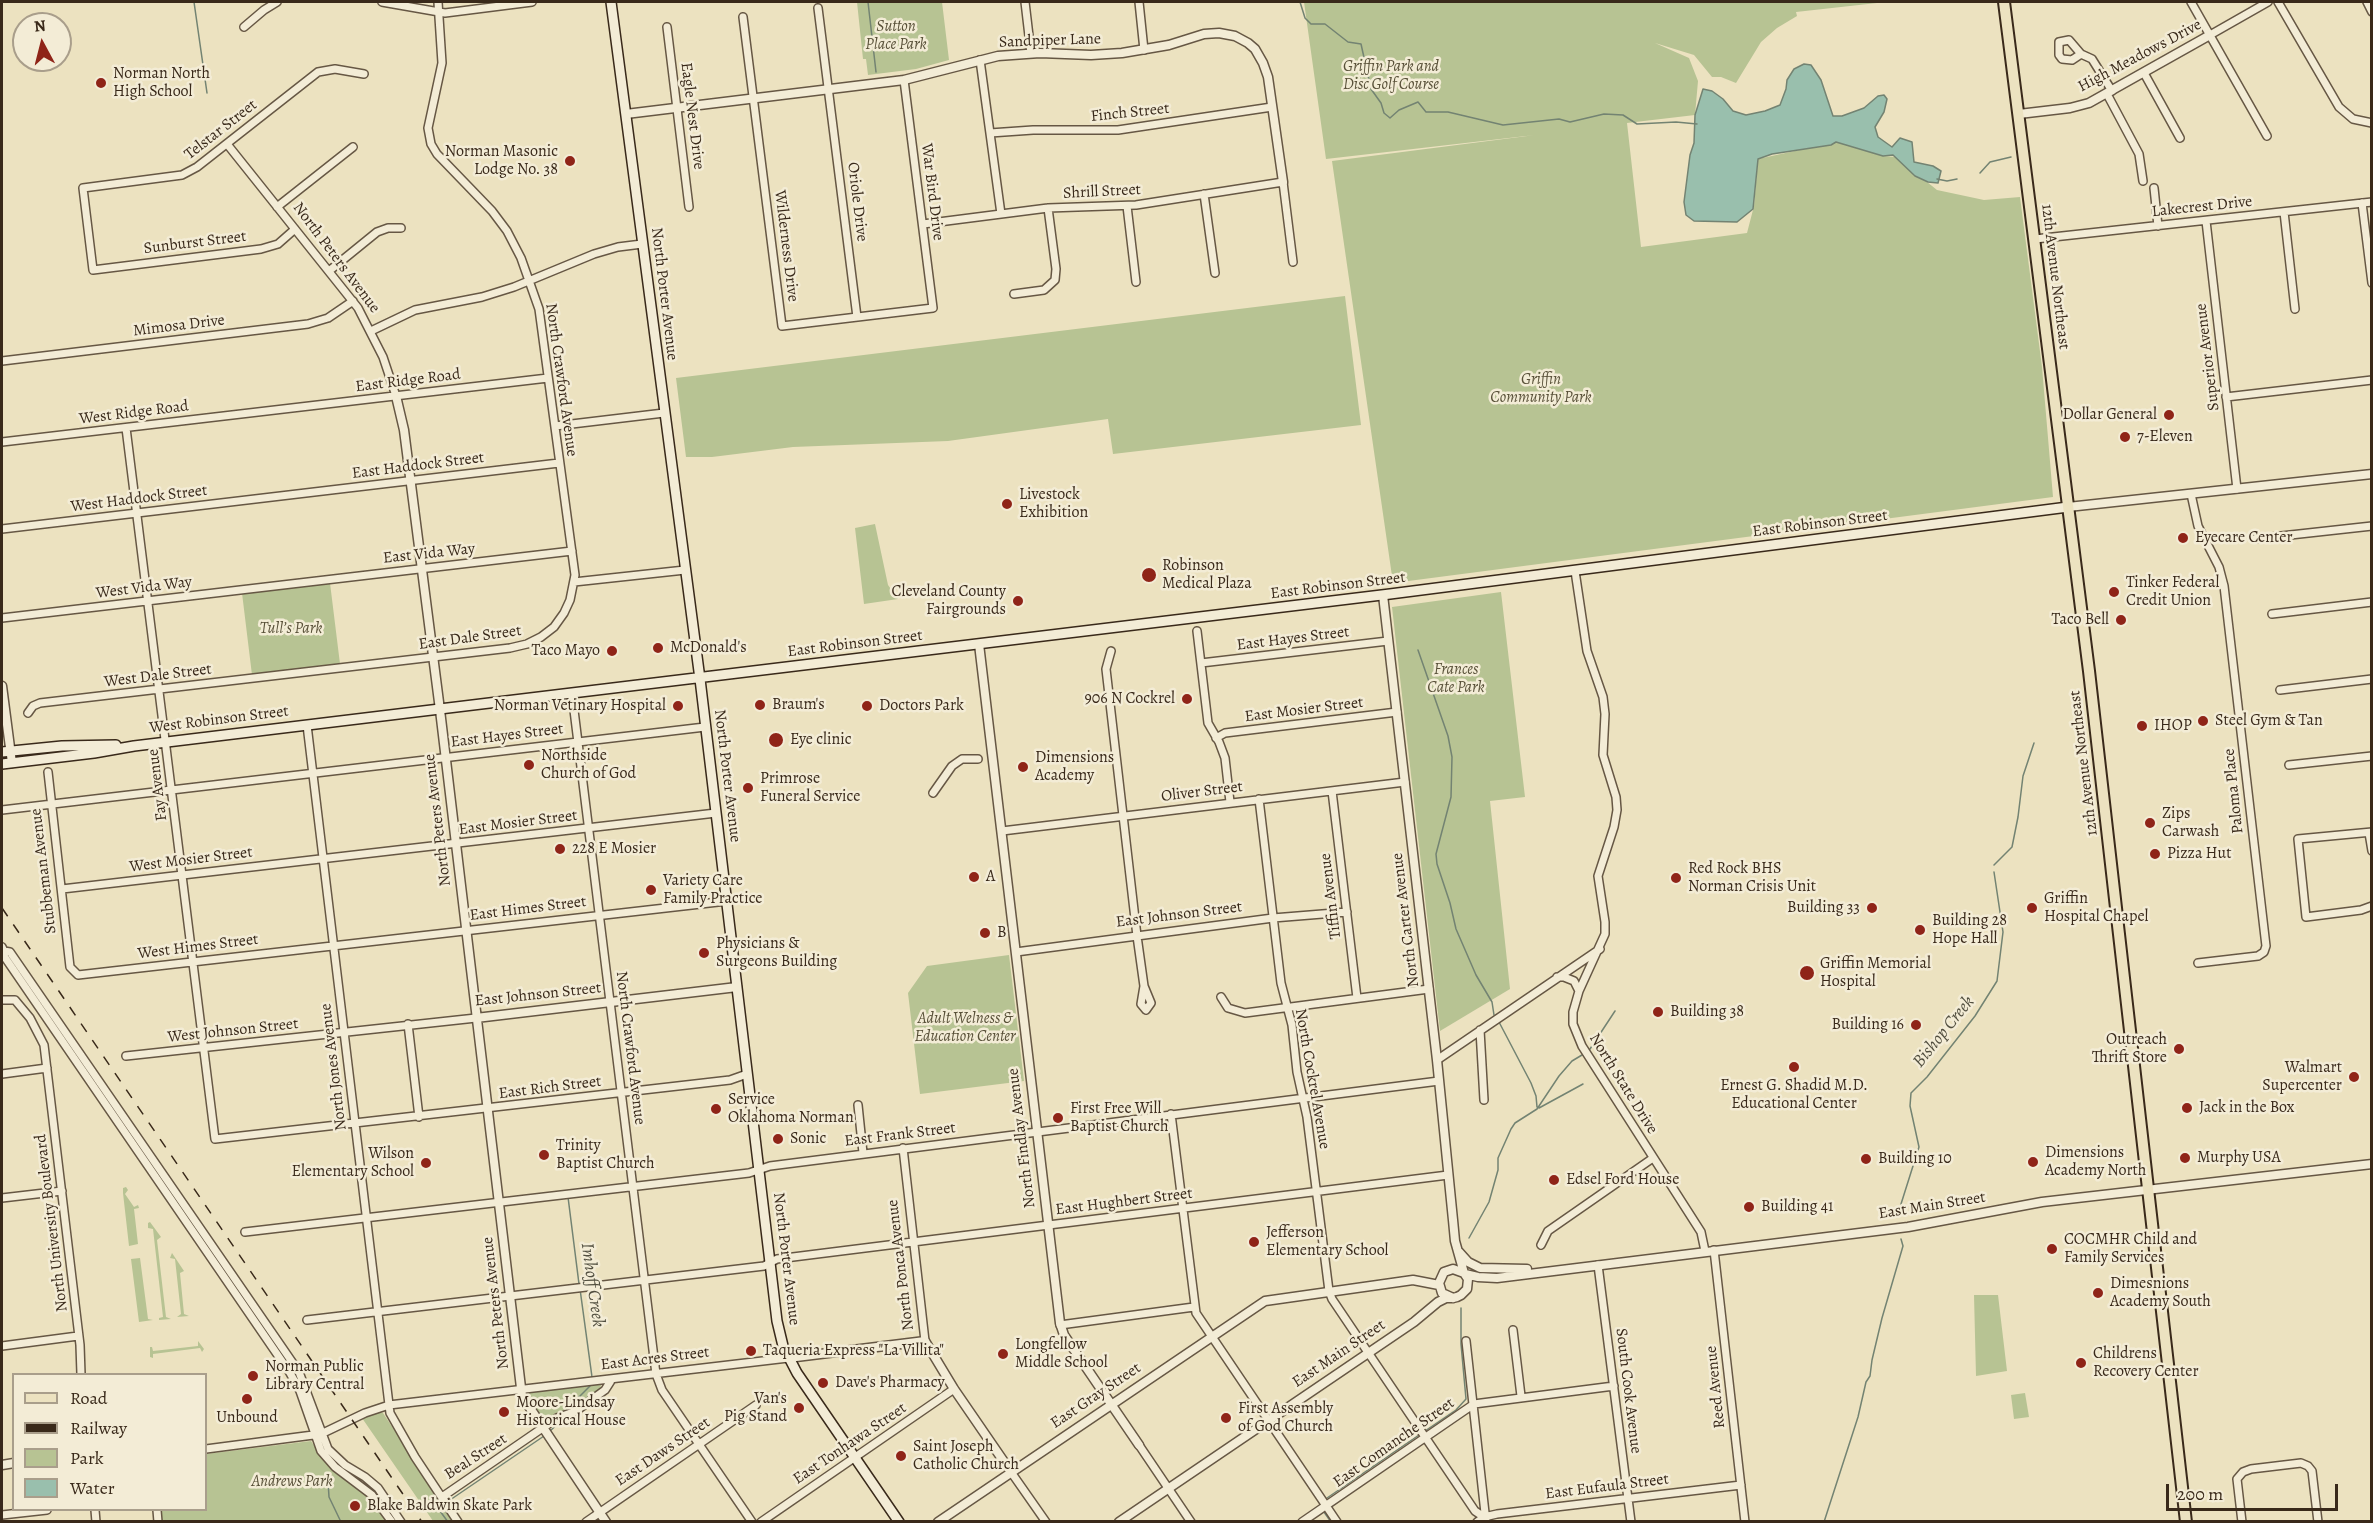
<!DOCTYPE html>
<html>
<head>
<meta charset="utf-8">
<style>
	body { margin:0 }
	#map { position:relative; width:2373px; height:1523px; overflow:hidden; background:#ece2c0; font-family:Alegreya,serif }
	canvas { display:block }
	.frame { position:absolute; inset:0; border:3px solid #39291a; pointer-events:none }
	.legend { position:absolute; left:12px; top:1373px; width:195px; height:138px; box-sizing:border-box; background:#f3ecd6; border:2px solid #a99e8b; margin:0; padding:8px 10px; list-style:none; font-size:18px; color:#39291a }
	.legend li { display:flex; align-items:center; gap:12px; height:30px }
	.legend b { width:30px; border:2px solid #a99e8b }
	.north { position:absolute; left:12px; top:12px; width:60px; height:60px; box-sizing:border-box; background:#f3ecd6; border:2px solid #a99e8b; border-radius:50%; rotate:353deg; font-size:16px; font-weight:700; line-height:24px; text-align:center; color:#39291a }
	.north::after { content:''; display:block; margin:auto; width:21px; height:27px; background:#8f2418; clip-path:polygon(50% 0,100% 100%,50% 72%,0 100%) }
	.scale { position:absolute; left:2166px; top:1484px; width:172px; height:27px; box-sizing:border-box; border:3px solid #39291a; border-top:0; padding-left:8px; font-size:18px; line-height:21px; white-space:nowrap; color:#39291a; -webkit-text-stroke:4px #f3ecd6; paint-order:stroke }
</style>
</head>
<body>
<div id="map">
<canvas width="2373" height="1523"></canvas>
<div class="frame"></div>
<ul class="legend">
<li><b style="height:8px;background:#ece2c0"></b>Road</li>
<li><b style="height:8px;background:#39291a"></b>Railway</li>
<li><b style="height:16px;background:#b7c393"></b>Park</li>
<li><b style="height:16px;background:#99bfad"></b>Water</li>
</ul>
<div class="north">N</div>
<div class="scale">200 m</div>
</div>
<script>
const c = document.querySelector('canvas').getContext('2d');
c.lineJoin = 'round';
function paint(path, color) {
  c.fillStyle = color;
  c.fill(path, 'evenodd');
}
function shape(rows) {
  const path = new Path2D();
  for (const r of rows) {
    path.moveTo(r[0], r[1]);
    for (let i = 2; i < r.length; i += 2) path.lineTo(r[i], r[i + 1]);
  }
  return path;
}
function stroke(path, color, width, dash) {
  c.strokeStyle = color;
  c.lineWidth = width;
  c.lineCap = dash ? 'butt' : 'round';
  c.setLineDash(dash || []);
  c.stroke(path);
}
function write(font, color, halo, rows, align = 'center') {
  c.font = font + ' Alegreya,serif';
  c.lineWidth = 5;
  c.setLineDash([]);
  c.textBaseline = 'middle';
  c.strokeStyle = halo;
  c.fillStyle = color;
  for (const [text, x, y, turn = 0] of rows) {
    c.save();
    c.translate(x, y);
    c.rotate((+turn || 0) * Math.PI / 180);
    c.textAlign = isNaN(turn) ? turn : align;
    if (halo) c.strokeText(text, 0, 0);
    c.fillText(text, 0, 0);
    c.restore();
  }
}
paint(shape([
	[857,2,942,2,949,60,916,69,868,75,866,59,863,59],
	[1304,2,1886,2,1796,12,1797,16,1777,28,1761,42,1736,83,1721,77,1712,77,1694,55,1655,43,1689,58,1698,81,1695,115,1627,123,1641,247,1747,233,1754,206,1758,159,1836,142,1883,156,1896,157,1937,190,1984,200,2020,197,2042,367,2053,497,1393,583,1332,161,1535,135,1326,159],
	[1345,296,1361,425,1113,454,1108,419,948,441,793,447,712,457,686,457,676,378],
	[875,524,888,585,898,599,864,604,855,528],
	[330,583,340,664,252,675,242,593],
	[1501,592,1525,797,1490,801,1510,989,1440,1031,1392,607],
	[1009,955,1024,1081,920,1094,908,993,927,966],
	[126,1187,128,1190,125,1194,134,1207,138,1205,139,1208,134,1209,138,1244,129,1246,123,1193,123,1188],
	[150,1222,161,1237,157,1240,166,1317,171,1319,159,1320,159,1318,163,1317,153,1229,148,1228,148,1223],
	[172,1253,184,1271,180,1273,184,1314,189,1316,177,1317,181,1314,175,1259,170,1258],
	[140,1258,148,1319,153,1320,139,1322,131,1259],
	[1974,1295,1998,1295,2007,1371,1976,1376],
	[198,1341,204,1349,202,1352,200,1348,153,1354,153,1358,150,1357,150,1347,152,1347,153,1351,198,1346],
	[598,1384,601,1385,600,1390,567,1413,558,1414,545,1423,528,1401,527,1395,528,1393],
	[2025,1393,2029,1417,2014,1419,2011,1395],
	[377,1412,383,1413,455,1521,433,1521,362,1418],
	[311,1441,318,1451,366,1491,390,1521,162,1521,160,1510,206,1510,206,1454]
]), '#b7c393');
const water = shape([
	[1804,64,1811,65,1821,80,1833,116,1842,116,1864,108,1878,96,1884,95,1887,99,1884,112,1875,127,1878,137,1892,147,1900,138,1912,142,1914,162,1933,166,1941,171,1938,183,1928,182,1915,176,1893,155,1883,156,1836,142,1831,145,1772,154,1758,159,1753,209,1737,222,1694,221,1686,215,1684,202,1690,155,1694,143,1695,115,1703,89,1712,91,1723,99,1733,111,1746,115,1765,111,1780,105,1786,89,1787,80,1794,69,1804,64]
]);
paint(water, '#99bfad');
stroke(water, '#738372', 1.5);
stroke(shape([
	[194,2,207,93],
	[868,2,876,72],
	[1300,2,1305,18,1311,24,1325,24,1348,42,1361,44,1371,89,1381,103,1384,113,1390,118,1399,110,1418,102,1426,112,1448,112,1503,125,1559,119,1570,122,1604,114,1623,115,1637,124,1676,122,1697,124],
	[1980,173,1990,162,2011,157],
	[1937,179,1947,181,1957,179],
	[1418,650,1448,736,1452,757,1451,797,1436,854,1437,864,1450,903,1456,929,1476,975,1492,1002,1494,1015],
	[1994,865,2012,847,2018,817,2023,776,2034,743],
	[1499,1022,1531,1083,1536,1096,1537,1107],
	[1590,1049,1615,1011],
	[1539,1108,1583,1084],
	[568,1197,579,1284],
	[1901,1204,1919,1147,1910,1106,1911,1093,1927,1077,1975,1016,1997,981,2003,932,1994,872],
	[1469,1238,1489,1202,1498,1170,1498,1158,1511,1129,1515,1123,1537,1109,1559,1076,1572,1061,1582,1055],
	[580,1289,592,1377],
	[563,1413,590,1386],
	[550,1431,562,1420],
	[1425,1431,1456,1410,1466,1399,1461,1344,1461,1308],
	[328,1481,329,1497,341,1522],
	[1327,1498,1419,1435],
	[450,1500,544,1436],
	[441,1506,440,1511,448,1522],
	[1324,1512,1331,1522],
	[1824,1522,1858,1417,1866,1382,1870,1376,1872,1360,1882,1318,1903,1246,1901,1239]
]), '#738372', 1.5);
const minor = shape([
	[382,2,445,13,532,2],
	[1025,2,1031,53],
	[1139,2,1144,50],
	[2191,2,2267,136],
	[2278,2,2339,107,2353,119,2372,123],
	[2367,2,2372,12],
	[818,8,857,317],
	[743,17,782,326,933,308,904,80],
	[244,27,264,10,277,2],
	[667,27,689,207],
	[2210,35,2268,2],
	[2081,54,2072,60,2062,59,2059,55,2059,42,2069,40,2081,54,2092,59,2112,91],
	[980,60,1001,214],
	[2144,73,2180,138],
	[2107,94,2139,154,2143,181],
	[990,133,1033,130,1118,130,1272,107],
	[227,144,358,308,383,357,396,396],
	[2154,188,2158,226],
	[1204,194,1215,273],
	[2362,203,2372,283],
	[1127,206,1136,282],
	[277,207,353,147],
	[2284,212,2295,309],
	[2206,221,2237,489],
	[923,224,1048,208,1136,205,1283,182,1293,262],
	[295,229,278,244,261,249,93,270,83,188,182,175,197,167,318,72,335,69,364,74],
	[2035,239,2372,202],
	[329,271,377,232,388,228,401,228],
	[1014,294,1044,290,1055,280,1056,269,1048,208],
	[371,331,415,310,482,297,514,287,594,254,618,247,642,244],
	[2,361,308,324,328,318,353,301],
	[2226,397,2372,380],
	[555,426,664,413],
	[126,428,215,1139,730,1080,747,1074],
	[2,442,548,378],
	[2191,494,2198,526,2219,567,2224,586,2266,946,2264,952,2258,956,2198,963],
	[2,529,559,463],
	[2254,539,2372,526],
	[1575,571,1587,651,1603,697,1605,714,1603,755,1616,797,1617,810,1614,827,1598,876,1605,922,1605,934,1579,991,1573,1012,1573,1024,1582,1046,1701,1232,1705,1251],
	[574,582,685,570],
	[2272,614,2372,602],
	[2,618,572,551],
	[1197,631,1208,723,1219,742,1225,758,1230,802],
	[1111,651,1106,669,1137,936,1144,986,1151,1003,1146,1010,1141,1004,1144,986],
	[1201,663,1388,641],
	[2280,690,2372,679],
	[572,694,656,1374,662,1390,752,1522],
	[28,713,33,706,40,703,510,648,527,644,541,637,554,627,564,613,570,600,575,575,539,309,521,258,507,231,492,211,437,154,431,144,428,128,442,63,438,2],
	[307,725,390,1413,415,1457,458,1522],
	[1216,738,1225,733,1397,712],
	[2289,765,2372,756],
	[48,772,70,967,78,975,727,901],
	[1332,791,1357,998],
	[933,793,952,766,962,759,978,759],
	[1259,799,1281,983,1292,1025,1297,1072,1307,1117,1329,1291,1332,1299,1475,1511,1484,1517],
	[2,810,705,727],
	[1002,831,1405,782],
	[2372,832,2298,839,2306,917,2361,910,2372,906],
	[2369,833,2372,851],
	[62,889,716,813],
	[2,947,4,951,4,956,290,1373,300,1391,321,1451,335,1467,372,1495,392,1522],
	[4,951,10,952,299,1372,328,1449,345,1465,365,1477,378,1488,401,1522],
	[1016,952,1273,918,1347,912],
	[1557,977,1564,977,1574,981,1579,991],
	[1221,997,1228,1008,1245,1013,1429,989],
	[2,1000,15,1000,30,1018,44,1045,80,1345,81,1374],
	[408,1024,419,1117],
	[1480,1030,1484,1100],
	[126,1056,476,1018],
	[1437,1060,1600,949],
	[2,1074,47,1068],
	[858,1105,863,1153],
	[1171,1114,1196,1313,1337,1522],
	[903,1148,925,1341],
	[2,1198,62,1191],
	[245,1232,749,1173,770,1166,1439,1081],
	[1541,1245,1548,1231,1653,1158],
	[1714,1250,1745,1522],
	[1598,1265,1631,1522],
	[307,1320,764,1266,777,1259,1448,1175],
	[1060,1325,1194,1307],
	[1513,1330,1521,1396],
	[1466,1341,1486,1522],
	[2,1346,78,1336],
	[1139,1445,1191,1522],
	[206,1449,321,1434,365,1413,389,1405,788,1358],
	[1011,1472,1046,1522],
	[442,1497,557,1418,576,1411,605,1390,612,1379],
	[95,1510,96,1522],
	[157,1510,158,1522],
	[2,1515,47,1510],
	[586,1522,756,1405],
	[761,1522,954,1389],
	[1302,1522,1474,1404,1614,1386],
	[1477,1522,1484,1517,1497,1514,1741,1485],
	[2242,1522,2237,1479,2243,1472,2251,1469,2301,1463,2308,1466,2312,1471,2318,1522]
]);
const tertiary = shape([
	[626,114,904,80,998,56,1040,53,1091,55,1122,53,1169,45,1204,34,1219,33,1235,36,1248,43,1255,49,1263,63,1268,77,1283,182],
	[2019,114,2070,108,2089,103,2210,35],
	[396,396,404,430,440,710,522,1396,606,1522],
	[2068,507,2372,474],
	[1383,595,1437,1060,1453,1220,1455,1241,1464,1273],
	[979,644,1060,1323,1064,1335,1139,1445],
	[2,686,12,763],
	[476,1018,737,987],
	[1459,1252,1468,1262,1480,1268,1527,1269],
	[1465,1274,1478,1277,1497,1278,1908,1227,2042,1202,2372,1164],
	[788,1358,925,1341,954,1389,1011,1472],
	[2,1465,14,1463],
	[938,1522,1265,1301,1413,1280,1439,1285],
	[1119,1522,1414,1322,1438,1302,1446,1298,1453,1298,1457,1297,1461,1295,1467,1289,1468,1279,1464,1273,1453,1269,1444,1272,1439,1283,1442,1293,1453,1298]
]);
const secondary = shape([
	[611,2,700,679,777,1321,783,1346,797,1373,899,1522],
	[2,752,62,746,116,745],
	[2,764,94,753,134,746,1390,594,2068,507]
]);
const primary = shape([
	[2004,2,2089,671,2186,1522]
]);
stroke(minor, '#665744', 10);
stroke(tertiary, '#665744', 11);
stroke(secondary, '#39291a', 12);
stroke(primary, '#39291a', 14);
stroke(minor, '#f3ecd6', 7);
stroke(tertiary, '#f3ecd6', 8);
stroke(secondary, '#f3ecd6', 9);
stroke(primary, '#ece2c0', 10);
stroke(shape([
	[2,908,422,1522]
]), '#39291a', 1.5, [10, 10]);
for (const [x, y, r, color] of [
	[101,83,6,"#8f2418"],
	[570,161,6,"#8f2418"],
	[2169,415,6,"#8f2418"],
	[2125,437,6,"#8f2418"],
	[1007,504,6,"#8f2418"],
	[2183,538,6,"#8f2418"],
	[1149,575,8,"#8f2418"],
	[2114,592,6,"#8f2418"],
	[1018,601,6,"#8f2418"],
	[2121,620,6,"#8f2418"],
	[658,648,6,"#8f2418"],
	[612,651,6,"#8f2418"],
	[1187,699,6,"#8f2418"],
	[760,705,6,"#8f2418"],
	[678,706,6,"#8f2418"],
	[867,706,6,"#8f2418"],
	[2203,721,6,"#8f2418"],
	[2142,726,6,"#8f2418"],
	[776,740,8,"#8f2418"],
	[529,765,6,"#8f2418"],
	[1023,767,6,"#8f2418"],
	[748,788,6,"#8f2418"],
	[2150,823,6,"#8f2418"],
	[560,849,6,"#8f2418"],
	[2155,854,6,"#8f2418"],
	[974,877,6,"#8f2418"],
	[1676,878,6,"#8f2418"],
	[651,890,6,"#8f2418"],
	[1872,908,6,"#8f2418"],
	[2032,908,6,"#8f2418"],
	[1920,930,6,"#8f2418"],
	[985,933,6,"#8f2418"],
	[704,953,6,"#8f2418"],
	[1807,973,8,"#8f2418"],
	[1658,1012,6,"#8f2418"],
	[1916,1025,6,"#8f2418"],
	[2179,1049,6,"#8f2418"],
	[1794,1067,6,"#8f2418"],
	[2354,1077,6,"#8f2418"],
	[2187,1108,6,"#8f2418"],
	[716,1109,6,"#8f2418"],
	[1058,1118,6,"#8f2418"],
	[778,1139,6,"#8f2418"],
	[544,1155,6,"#8f2418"],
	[2185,1158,6,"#8f2418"],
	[1866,1159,6,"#8f2418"],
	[2033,1162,6,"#8f2418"],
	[426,1163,6,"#8f2418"],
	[1554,1180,6,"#8f2418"],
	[1749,1207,6,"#8f2418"],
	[1254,1242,6,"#8f2418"],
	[2052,1249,6,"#8f2418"],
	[2098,1293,6,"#8f2418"],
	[751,1351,6,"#8f2418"],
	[1003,1354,6,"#8f2418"],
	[2081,1363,6,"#8f2418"],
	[253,1376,6,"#8f2418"],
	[823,1383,6,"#8f2418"],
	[247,1399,6,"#8f2418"],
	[799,1408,6,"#8f2418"],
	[504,1412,6,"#8f2418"],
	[1226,1418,6,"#8f2418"],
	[901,1456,6,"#8f2418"],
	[355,1506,6,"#8f2418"]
]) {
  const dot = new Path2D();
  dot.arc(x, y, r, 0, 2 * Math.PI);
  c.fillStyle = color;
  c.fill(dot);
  stroke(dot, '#f3ecd6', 2);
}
write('italic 16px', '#585038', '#f3ecd6', [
	["Sutton",896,27],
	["Place Park",896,45],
	["Griffin Park and",1391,67],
	["Disc Golf Course",1391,85],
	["Griffin",1541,380],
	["Community Park",1541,398],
	["Tull’s Park",291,629],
	["Frances",1456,670],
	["Cate Park",1456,688],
	["Adult Welness &",965,1019],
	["Education Center",965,1037],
	["Andrews Park",292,1482]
]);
write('16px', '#39291a', '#f3ecd6', [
	["Sandpiper Lane",1050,41,-2],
	["High Meadows Drive",2140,56,-28],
	["Finch Street",1130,113,-6],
	["Eagle Nest Drive",692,116,83],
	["Telstar Street",221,130,-38],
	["War Bird Drive",932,192,83],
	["Shrill Street",1102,192,-3],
	["Oriole Drive",857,202,83],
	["Lakecrest Drive",2202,207,-6],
	["Sunburst Street",195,243,-7],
	["Wilderness Drive",786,246,83],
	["North Peters Avenue",336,258,53],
	["12th Avenue Northeast",2055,277,83],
	["North Porter Avenue",664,294,83],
	["Mimosa Drive",179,326,-7],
	["Superior Avenue",2208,357,-97],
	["North Crawford Avenue",561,380,82],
	["East Ridge Road",408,381,-7],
	["West Ridge Road",134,413,-7],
	["East Haddock Street",418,466,-7],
	["West Haddock Street",139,499,-7],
	["East Robinson Street",1820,524,-7],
	["East Vida Way",429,554,-6],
	["East Robinson Street",1338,586,-7],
	["West Vida Way",144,588,-7],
	["East Dale Street",470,638,-8],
	["East Hayes Street",1293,639,-7],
	["East Robinson Street",855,644,-7],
	["West Dale Street",158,676,-7],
	["East Mosier Street",1304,710,-7],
	["West Robinson Street",219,720,-7],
	["East Hayes Street",507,736,-7],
	["12th Avenue Northeast",2084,763,-97],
	["North Porter Avenue",727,776,83],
	["Fay Avenue",158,785,-97],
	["Paloma Place",2234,791,-96],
	["Oliver Street",1202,792,-7],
	["North Peters Avenue",438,820,-97],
	["East Mosier Street",518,823,-7],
	["West Mosier Street",191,860,-7],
	["Stubbeman Avenue",44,871,-97],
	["Tiffin Avenue",1331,896,-97],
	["East Himes Street",528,909,-7],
	["East Johnson Street",1179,915,-7],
	["North Carter Avenue",1406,920,-97],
	["West Himes Street",198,947,-7],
	["East Johnson Street",538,995,-6],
	["West Johnson Street",233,1031,-6],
	["North Crawford Avenue",630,1048,83],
	["North Jones Avenue",334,1067,-97],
	["North Cockrel Avenue",1312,1079,80],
	["North State Drive",1623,1084,58],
	["East Rich Street",550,1088,-7],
	["East Frank Street",900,1135,-7],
	["North Findlay Avenue",1022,1138,-97],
	["East Hughbert Street",1124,1202,-7],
	["East Main Street",1932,1206,-9],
	["North University Boulevard",52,1223,-97],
	["North Porter Avenue",786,1259,83],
	["North Ponca Avenue",901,1265,-97],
	["North Peters Avenue",496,1303,-97],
	["East Main Street",1339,1354,-34],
	["East Acres Street",655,1359,-7],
	["Reed Avenue",1716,1387,-96],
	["South Cook Avenue",1628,1391,83],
	["East Gray Street",1096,1396,-34],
	["East Comanche Street",1394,1443,-35],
	["East Tonhawa Street",850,1444,-34],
	["East Daws Street",663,1452,-34],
	["Beal Street",476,1457,-33],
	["East Eufaula Street",1607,1487,-7]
]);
write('16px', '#39291a', '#f3ecd6', [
	["Norman North",113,74],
	["High School",113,92],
	["Norman Masonic",558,152,"right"],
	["Lodge No. 38",558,170,"right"],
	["Dollar General",2157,415,"right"],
	["7-Eleven",2137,437],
	["Livestock",1019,495],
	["Exhibition",1019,513],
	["Eyecare Center",2195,538],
	["Robinson",1162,566],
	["Medical Plaza",1162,584],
	["Tinker Federal",2126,583],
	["Credit Union",2126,601],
	["Cleveland County",1006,592,"right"],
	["Fairgrounds",1006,610,"right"],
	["Taco Bell",2109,620,"right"],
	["McDonald's",670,648],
	["Taco Mayo",600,651,"right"],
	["906 N Cockrel",1175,699,"right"],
	["Braum's",772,705],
	["Norman Vetinary Hospital",666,706,"right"],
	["Doctors Park",879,706],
	["Steel Gym & Tan",2215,721],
	["IHOP",2154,726],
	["Eye clinic",790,740],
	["Northside",541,756],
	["Church of God",541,774],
	["Dimensions",1035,758],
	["Academy",1035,776],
	["Primrose",760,779],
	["Funeral Service",760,797],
	["Zips",2162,814],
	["Carwash",2162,832],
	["228 E Mosier",572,849],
	["Pizza Hut",2167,854],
	["Red Rock BHS",1688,869],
	["Norman Crisis Unit",1688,887],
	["A",986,877],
	["Variety Care",663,881],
	["Family Practice",663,899],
	["Griffin",2044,899],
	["Hospital Chapel",2044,917],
	["Building 33",1860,908,"right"],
	["Building 28",1932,921],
	["Hope Hall",1932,939],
	["B",997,933],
	["Physicians &",716,944],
	["Surgeons Building",716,962],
	["Griffin Memorial",1820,964],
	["Hospital",1820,982],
	["Building 38",1670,1012],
	["Building 16",1904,1025,"right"],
	["Outreach",2167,1040,"right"],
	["Thrift Store",2167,1058,"right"],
	["Walmart",2342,1068,"right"],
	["Supercenter",2342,1086,"right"],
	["Ernest G. Shadid M.D.",1794,1086,"center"],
	["Educational Center",1794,1104,"center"],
	["Service",728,1100],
	["Oklahoma Norman",728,1118],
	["Jack in the Box",2199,1108],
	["First Free Will",1070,1109],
	["Baptist Church",1070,1127],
	["Sonic",790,1139],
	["Trinity",556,1146],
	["Baptist Church",556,1164],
	["Dimensions",2045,1153],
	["Academy North",2045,1171],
	["Wilson",414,1154,"right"],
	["Elementary School",414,1172,"right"],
	["Murphy USA",2197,1158],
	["Building 10",1878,1159],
	["Edsel Ford House",1566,1180],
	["Building 41",1761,1207],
	["Jefferson",1266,1233],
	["Elementary School",1266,1251],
	["COCMHR Child and",2064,1240],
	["Family Services",2064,1258],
	["Dimesnions",2110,1284],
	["Academy South",2110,1302],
	["Longfellow",1015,1345],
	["Middle School",1015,1363],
	["Taqueria Express \"La Villita\"",763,1351],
	["Childrens",2093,1354],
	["Recovery Center",2093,1372],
	["Norman Public",265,1367],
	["Library Central",265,1385],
	["Dave's Pharmacy",835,1383],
	["Van's",787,1399,"right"],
	["Pig Stand",787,1417,"right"],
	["Moore-Lindsay",516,1403],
	["Historical House",516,1421],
	["First Assembly",1238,1409],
	["of God Church",1238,1427],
	["Unbound",247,1418,"center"],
	["Saint Joseph",913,1447],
	["Catholic Church",913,1465],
	["Blake Baldwin Skate Park",367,1506]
], 'left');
write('italic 18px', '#514e3f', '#f3ecd6', [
	["Bishop Creek",1944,1032,-51],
	["Imhoff Creek",592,1285,82]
]);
</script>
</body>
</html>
